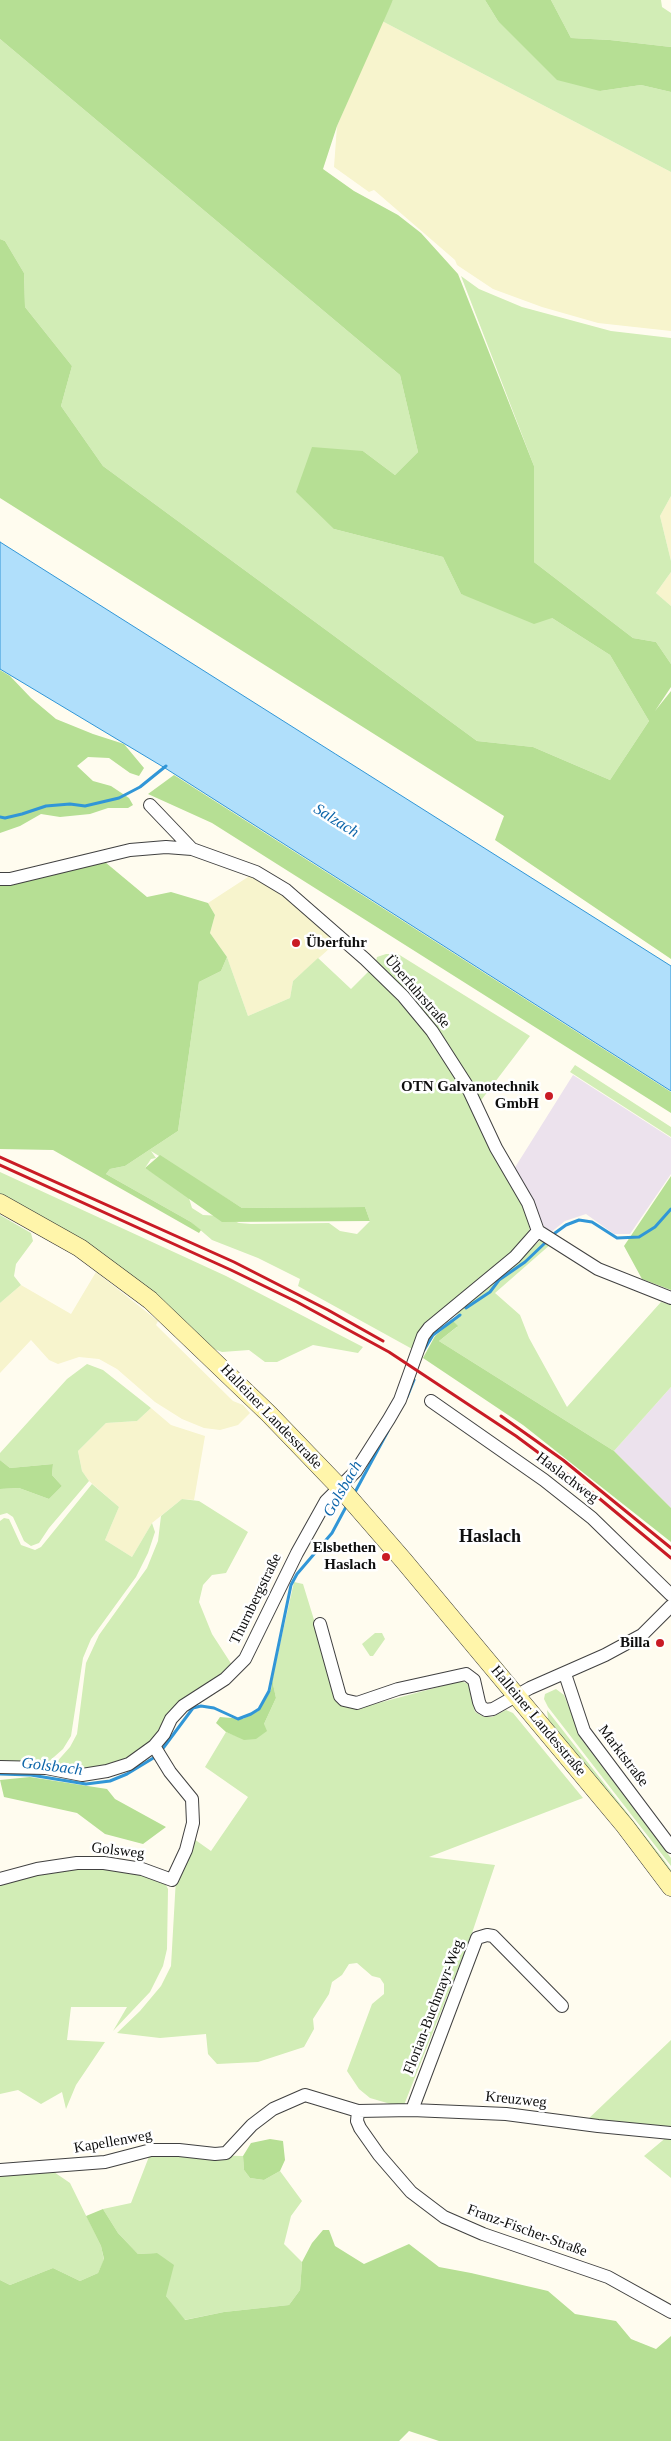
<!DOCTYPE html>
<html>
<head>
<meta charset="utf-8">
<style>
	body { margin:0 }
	canvas { display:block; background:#fffcef }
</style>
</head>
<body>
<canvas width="671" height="2441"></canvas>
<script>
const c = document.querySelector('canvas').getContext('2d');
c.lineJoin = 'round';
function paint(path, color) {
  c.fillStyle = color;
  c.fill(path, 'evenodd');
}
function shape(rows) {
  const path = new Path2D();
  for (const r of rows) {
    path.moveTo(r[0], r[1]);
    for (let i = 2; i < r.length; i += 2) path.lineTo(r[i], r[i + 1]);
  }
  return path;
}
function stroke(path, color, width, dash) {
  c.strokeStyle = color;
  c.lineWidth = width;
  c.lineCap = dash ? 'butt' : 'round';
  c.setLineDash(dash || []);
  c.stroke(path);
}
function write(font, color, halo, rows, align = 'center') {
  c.font = font + ' "Times New Roman",serif';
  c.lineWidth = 5;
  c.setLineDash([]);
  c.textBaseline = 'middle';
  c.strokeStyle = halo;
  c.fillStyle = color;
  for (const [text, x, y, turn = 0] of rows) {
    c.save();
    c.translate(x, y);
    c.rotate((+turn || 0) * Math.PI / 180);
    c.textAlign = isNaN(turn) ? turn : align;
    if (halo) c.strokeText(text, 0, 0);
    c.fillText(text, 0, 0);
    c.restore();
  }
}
paint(shape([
	[573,1075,671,1138,671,1174,630,1234,614,1234,586,1214,565,1221,550,1233,543,1225,514,1169],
	[671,1387,671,1508,614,1451]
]), '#ece2ed');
paint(shape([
	[382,21,671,172,671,331,598,323,542,307,493,289,457,265,455,260,374,190,369,192,334,167,337,126],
	[671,496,671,561,660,516],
	[671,572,671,606,656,593],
	[251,875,298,903,339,940,293,981,290,998,248,1016,227,957,210,933,215,915,208,903],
	[96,1272,158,1321,156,1325,233,1401,243,1405,250,1413,238,1425,220,1430,204,1428,182,1419,155,1402,117,1369,99,1359,79,1357,58,1364,49,1360,31,1340,0,1373,0,1303,21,1285,71,1314],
	[151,1408,171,1425,205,1436,194,1500,182,1499,152,1523,132,1557,105,1540,119,1507,89,1481,82,1471,78,1451,106,1423,137,1421]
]), '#f7f4cd');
paint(shape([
	[393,0,485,0,498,21,600,91,641,85,671,92,671,172,382,21],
	[551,0,661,0,662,7,671,13,671,47,610,40,571,38],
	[0,39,400,375,418,452,395,475,363,451,334,529,443,557,461,594,552,618,610,655,649,721,610,780,533,747,477,741,103,466,61,406,72,366,25,307,24,273,5,241,0,239],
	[461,276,479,289,522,307,611,331,671,338,671,496,660,516,671,561,671,572,656,593,671,606,671,664,656,642,633,638,534,562,534,466],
	[386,954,398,954,530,1036,479,1103,400,987,376,961,377,957],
	[227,957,248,1016,290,998,293,981,318,958,351,989,371,969,441,1051,525,1208,531,1225,524,1243,414,1350,298,1286,300,1279,258,1258,212,1240,191,1222,106,1174,110,1169,125,1166,178,1131,199,982,221,971],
	[151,1151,242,1208,365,1207,370,1221,357,1234,340,1231,329,1223,251,1224,239,1223,222,1216,203,1215,192,1208,188,1195,145,1168,151,1159,156,1158],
	[575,1065,671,1127,671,1137,570,1072],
	[0,1172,226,1276,363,1347,358,1353,313,1345,277,1362,265,1362,249,1350,222,1352,214,1349,184,1321,0,1195],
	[0,1215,31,1233,33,1241,16,1264,14,1276,21,1285,0,1303],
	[541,1240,551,1244,495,1293,520,1315,529,1338,567,1407,661,1302,671,1305,671,1387,614,1451,439,1341,457,1327,453,1321,462,1307],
	[87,1364,103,1370,151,1408,137,1421,106,1423,78,1451,82,1471,89,1481,49,1528,39,1543,31,1546,24,1541,13,1517,7,1513,0,1515,0,1489,19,1488,49,1499,62,1486,52,1475,53,1464,10,1468,0,1460,0,1453,67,1379],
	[92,1484,119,1507,105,1540,132,1557,152,1523,155,1532,148,1553,136,1577,91,1639,83,1658,71,1736,63,1749,45,1765,13,1761,0,1763,0,1521,4,1518,9,1519,21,1545,35,1550,41,1547],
	[182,1499,199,1501,248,1532,226,1573,212,1575,203,1585,199,1602,212,1634,232,1665,206,1687,188,1695,171,1712,159,1735,127,1760,91,1771,68,1770,63,1764,54,1765,70,1747,77,1734,86,1663,99,1635,147,1568,158,1541,161,1516],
	[294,1582,303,1584,339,1701,356,1709,461,1681,468,1684,475,1712,484,1717,492,1717,506,1710,513,1713,583,1798,429,1857,495,1865,471,1936,404,2105,394,2105,370,2098,359,2089,347,2071,372,2004,384,1994,384,1984,380,1978,372,1976,357,1963,349,1964,342,1975,332,1982,329,1994,313,2019,314,2029,304,2047,258,2062,217,2064,208,2054,206,2034,160,2038,117,2033,140,2011,161,1986,171,1966,176,1878,194,1839,211,1851,248,1797,205,1767,226,1732,244,1739,264,1724,276,1698,273,1684,274,1671],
	[375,1633,382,1633,385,1639,373,1656,370,1656,362,1644],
	[556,1689,564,1695,582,1740,671,1858,671,1866,548,1707,544,1699,545,1694],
	[547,1710,664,1860,671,1870,671,1876,548,1719],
	[74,1868,120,1869,165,1883,168,1889,167,1949,163,1966,150,1992,113,2031,127,2007,71,2007,67,2040,105,2042,76,2085,66,2109,62,2092,41,2104,18,2090,0,2094,0,1884,13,1879],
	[671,2040,671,2129,586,2121],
	[668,2136,671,2136,671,2178,644,2156],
	[150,2154,243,2156,244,2170,250,2178,264,2180,280,2171,302,2201,291,2216,284,2244,302,2262,300,2290,289,2305,224,2312,184,2320,166,2296,157,2253,138,2254,118,2233,103,2209,131,2203],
	[54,2172,70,2183,101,2246,104,2260,98,2273,80,2281,53,2268,10,2285,0,2280,0,2175]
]), '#d2edb6');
paint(shape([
	[0,0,393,0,337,126,323,169,354,191,398,215,421,233,458,274,534,466,534,562,633,638,656,642,671,664,671,687,655,711,671,691,671,959,495,840,504,816,0,498,0,239,5,241,24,273,25,307,72,366,61,406,103,466,477,741,533,747,610,780,649,721,610,655,552,618,534,624,461,594,443,557,334,529,296,492,312,447,363,451,395,475,418,452,400,375,0,39],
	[485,0,551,0,571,38,610,40,671,47,671,92,641,85,600,91,557,80,498,21],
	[0,670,10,676,31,698,56,719,93,734,124,744,144,768,139,776,130,773,109,758,88,757,77,766,93,781,111,786,129,798,133,805,128,808,108,808,90,814,60,817,41,814,20,826,0,833],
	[174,775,671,1092,671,1113,212,823,148,794],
	[105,862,147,897,171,892,208,903,215,915,210,933,227,957,221,971,199,982,178,1131,125,1166,110,1169,106,1174,191,1222,201,1230,199,1233,53,1150,0,1149,0,882],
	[160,1155,242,1208,365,1207,370,1221,222,1222,145,1168],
	[671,1176,671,1290,642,1279,624,1246],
	[453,1321,458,1326,439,1341,614,1451,671,1508,671,1542,523,1425,423,1358,435,1336],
	[0,1460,10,1468,53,1464,52,1475,62,1486,49,1499,19,1488,0,1489],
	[274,1671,273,1684,276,1698,264,1724,267,1731,256,1739,244,1740,226,1732,216,1723,220,1717,243,1719,258,1711,271,1690],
	[30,1777,107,1789,115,1799,166,1827,143,1844,105,1834,77,1813,4,1797,0,1780],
	[270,2139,283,2141,285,2160,280,2171,264,2180,250,2178,244,2170,243,2156,251,2143],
	[103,2209,118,2233,138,2254,157,2253,174,2265,166,2296,185,2320,224,2312,289,2305,300,2290,302,2262,312,2243,323,2230,329,2230,335,2246,364,2264,409,2244,439,2267,471,2273,548,2291,575,2314,616,2321,631,2339,656,2349,671,2336,671,2441,439,2441,409,2431,399,2441,0,2441,0,2280,10,2285,53,2268,80,2281,98,2273,104,2259,101,2246,86,2216]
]), '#b6df94');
const water = shape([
	[0,542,671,966,671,1091,165,768,0,669,0,542]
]);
paint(water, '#b0dffb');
stroke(water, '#3196d7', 1);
stroke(shape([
	[0,817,5,818,22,814,46,806,70,804,85,806,119,798,140,787,166,766],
	[555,1233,566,1225,579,1220,592,1222,617,1238,639,1237,655,1227,671,1209],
	[466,1308,490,1292,499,1280,525,1262,545,1243],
	[424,1350,433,1335,460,1315],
	[407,1397,414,1380],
	[354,1494,388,1431],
	[161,1751,193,1708,201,1706,214,1708,238,1719,251,1714,259,1709,269,1691,291,1585,297,1574,332,1533,347,1505],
	[0,1774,31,1775,86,1784,110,1781,127,1774,155,1757]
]), '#3196d7', 3);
const street = shape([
	[150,805,192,849,256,872,286,890,365,959,403,996,432,1031,466,1084,496,1148,528,1203,538,1231],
	[0,879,10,879,130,850,166,847,192,849],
	[538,1231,598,1269,671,1298],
	[431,1401,544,1480,592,1518,671,1595],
	[320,1624,340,1696,344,1700,357,1703,398,1689,466,1674,474,1680,479,1702,481,1707,486,1710,493,1709,530,1688,605,1655,642,1635,671,1606],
	[565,1674,584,1731,671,1847],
	[0,1767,46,1768,82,1775,107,1771,129,1764,154,1746,164,1734,171,1719,183,1706,225,1679,245,1659,297,1553,326,1501,356,1471,389,1419,400,1400,423,1336,429,1328,515,1257,538,1231],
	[0,1879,37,1869,77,1863,104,1863,142,1869,172,1880,186,1850,193,1823,192,1799,170,1772,154,1746],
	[412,2110,477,1938,487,1935,493,1936,562,2006],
	[358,2111,357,2121,360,2128,379,2155,411,2192,444,2217,483,2234,608,2277,671,2312],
	[0,2170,105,2162,151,2150,179,2150,215,2154,226,2153,252,2125,273,2109,305,2095,358,2111,412,2110,506,2114,598,2126,671,2133]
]);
const secondary = shape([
	[0,1203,80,1248,150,1300,269,1414,345,1493,404,1561,625,1826,671,1887]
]);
stroke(street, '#414141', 14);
stroke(secondary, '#303030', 19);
stroke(street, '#fff', 12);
stroke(secondary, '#fff5aa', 18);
stroke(shape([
	[0,1157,234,1262,328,1310,383,1341],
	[0,1165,231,1270,297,1302,389,1352,516,1436,594,1494,671,1558],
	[501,1416,563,1460,671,1548]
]), '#c91b25', 3);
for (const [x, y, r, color] of [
	[296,943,5,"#c91b25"],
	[549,1096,5,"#c91b25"],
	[386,1557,5,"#c91b25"],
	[660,1643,5,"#c91b25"]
]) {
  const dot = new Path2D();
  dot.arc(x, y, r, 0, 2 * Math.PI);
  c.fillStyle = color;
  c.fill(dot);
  stroke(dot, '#fff', 2);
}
write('bold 15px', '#0e0e0e', '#fff', [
	["Überfuhr",306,943,"left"],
	["OTN Galvanotechnik",539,1087],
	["GmbH",539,1104],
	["Elsbethen",376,1548],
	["Haslach",376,1565],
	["Billa",650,1643]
], 'right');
write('15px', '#0e0e0e', '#fff', [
	["Überfuhrstraße",417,992,49],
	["Halleiner Landesstraße",271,1417,46],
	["Haslachweg",567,1478,37],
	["Thurnbergstraße",256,1599,-64],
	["Halleiner Landesstraße",538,1721,50],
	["Marktstraße",623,1756,53],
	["Golsweg",118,1851,7],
	["Florian-Buchmayr-Weg",434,2007,-69],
	["Kreuzweg",516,2100,6],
	["Kapellenweg",113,2142,-10],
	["Franz-Fischer-Straße",527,2231,20]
]);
write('italic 16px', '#0e66aa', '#fff', [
	["Salzach",336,821,32],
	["Golsbach",343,1489,-60],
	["Golsbach",52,1767,7]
]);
write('bold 18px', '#0e0e0e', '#fff', [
	["Haslach",490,1537]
]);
</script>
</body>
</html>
